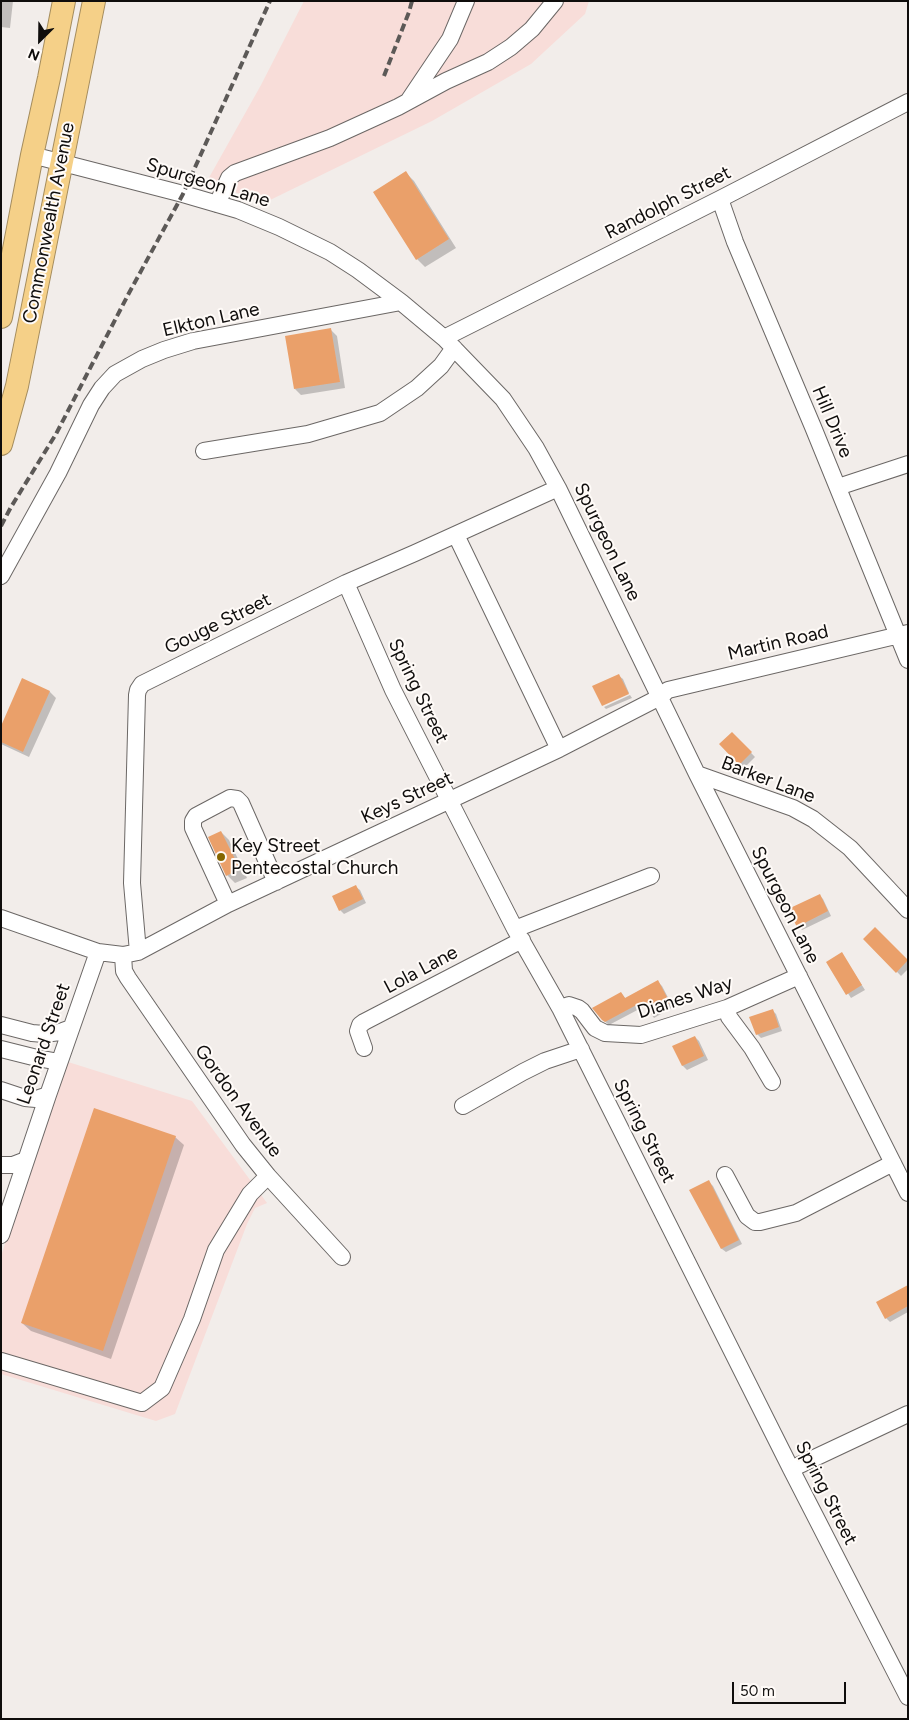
<!DOCTYPE html>
<html>
<head>
<meta charset="utf-8">
<style>
	body { margin:0 }
	#map { position:relative; width:909px; height:1720px; overflow:hidden; background:#f2edea; font-family:Figtree,sans-serif }
	canvas { display:block }
	.frame { position:absolute; inset:0; border:2px solid #0f0d0c; pointer-events:none }
	.north { position:absolute; left:15px; top:15px; width:50px; height:50px; -webkit-text-stroke:4px #fffbf8; paint-order:stroke; rotate:203deg; font-size:14px; font-weight:700; line-height:20px; text-align:center; color:#0f0d0c }
	.north::after { content:''; display:block; margin:auto; width:18px; height:22px; background:#0f0d0c; clip-path:polygon(50% 0,100% 100%,50% 72%,0 100%) }
	.scale { position:absolute; left:732px; top:1682px; width:114px; height:22px; box-sizing:border-box; border:2px solid #0f0d0c; border-top:0; padding-left:6px; font-size:15px; line-height:18px; white-space:nowrap; color:#0f0d0c; -webkit-text-stroke:4px #fffbf8; paint-order:stroke }
</style>
</head>
<body>
<div id="map">
<canvas width="909" height="1720"></canvas>
<div class="frame"></div>
<div class="north">N</div>
<div class="scale">50 m</div>
</div>
<script>
const c = document.querySelector('canvas').getContext('2d');
c.lineJoin = 'round';
function paint(path, color) {
  c.fillStyle = color;
  c.fill(path, 'evenodd');
}
function shape(rows) {
  const path = new Path2D();
  for (const r of rows) {
    path.moveTo(r[0], r[1]);
    for (let i = 2; i < r.length; i += 2) path.lineTo(r[i], r[i + 1]);
  }
  return path;
}
function stroke(path, color, width, dash) {
  c.strokeStyle = color;
  c.lineWidth = width;
  c.lineCap = dash ? 'butt' : 'round';
  c.setLineDash(dash || []);
  c.stroke(path);
}
function write(font, color, halo, rows, align = 'center') {
  c.font = font + ' Figtree,sans-serif';
  c.lineWidth = 4;
  c.setLineDash([]);
  c.textBaseline = 'middle';
  c.strokeStyle = halo;
  c.fillStyle = color;
  for (const [text, x, y, turn = 0] of rows) {
    c.save();
    c.translate(x, y);
    c.rotate((+turn || 0) * Math.PI / 180);
    c.textAlign = isNaN(turn) ? turn : align;
    if (halo) c.strokeText(text, 0, 0);
    c.fillText(text, 0, 0);
    c.restore();
  }
}
paint(shape([
	[304,1,589,1,585,14,531,64,432,121,266,202,206,183,261,85],
	[65,1061,192,1101,267,1203,255,1208,247,1224,175,1414,156,1421,1,1374,1,1256]
]), '#f8ddd9');
paint(shape([
	[1,1,13,1,10,28,1,27],
	[406,173,414,181,456,248,425,267,417,259],
	[330,329,337,336,345,388,301,395,295,389],
	[619,676,623,679,629,693,602,704],
	[23,680,50,692,56,698,29,757,1,744,1,729],
	[630,695,632,698,606,709,604,707],
	[732,733,755,757,744,768,721,744],
	[221,832,229,840,247,878,235,883,227,875],
	[356,887,360,890,366,903,344,914,340,910],
	[819,895,823,899,831,916,802,930,798,926],
	[875,929,908,962,908,969,901,976,865,939],
	[842,954,865,990,851,998,828,963],
	[658,982,662,986,673,1007,654,1018,645,1006,609,1025,602,1019,621,993,626,999],
	[772,1010,776,1014,782,1031,761,1038,757,1034],
	[695,1037,699,1041,708,1060,687,1070,683,1066,674,1047],
	[175,1137,184,1145,111,1359,31,1331,22,1323],
	[709,1182,713,1186,742,1244,726,1252,722,1249,691,1191],
	[908,1286,908,1312,890,1322,886,1318]
]), '#0003');
paint(shape([
	[406,171,449,239,416,260,373,192],
	[331,328,340,382,294,389,285,336],
	[619,674,629,694,602,706,592,686],
	[22,678,50,691,23,752,1,742,1,726],
	[732,732,752,752,739,765,719,744],
	[221,831,240,869,226,876,208,837],
	[356,885,363,899,339,911,332,896],
	[820,894,828,911,797,927,788,909],
	[875,927,908,960,896,973,863,939],
	[842,952,862,985,846,995,826,962],
	[658,980,670,1003,649,1015,642,1002,605,1022,602,1020,592,1008,621,992,625,998],
	[773,1009,779,1027,756,1035,749,1017],
	[695,1036,704,1056,682,1066,672,1046],
	[94,1108,176,1136,103,1351,21,1323],
	[709,1180,739,1240,721,1249,689,1190],
	[908,1285,908,1306,885,1319,876,1302]
]), '#eaa06a');
const minor = shape([
	[409,100,450,39,466,1],
	[32,155,183,194,238,210,279,227,330,252,358,270,401,302,444,338,503,399,536,448,558,488,697,774,908,1193],
	[720,199,735,242,813,427,908,660],
	[217,204,229,178,235,173,330,138,398,107,446,81,488,62,511,47,532,29,555,1],
	[444,338,720,199,908,102],
	[204,451,308,434,380,413,417,388,441,366,454,348],
	[838,487,908,464],
	[456,535,559,749],
	[1,576,58,473,91,405,102,388,115,374,142,359,164,350,193,341,401,302],
	[346,583,393,690,515,929,560,1008,791,1469,908,1697],
	[697,774,793,808,813,819,850,848,908,910],
	[228,904,193,828,193,821,196,816,230,798,237,799,241,803,276,882],
	[1,918,98,952,123,955,138,952,228,904,559,749,660,697,668,690,908,633],
	[515,929,651,876],
	[138,952,132,883,137,695,138,690,142,684,346,583,415,553,558,488],
	[123,955,124,971,128,978,243,1145,268,1176,342,1257],
	[560,1008,569,1005,578,1008,582,1011,595,1028,605,1033,641,1035,727,1008,799,976],
	[727,1008,729,1017,752,1048,772,1082],
	[1,1025,32,1033,44,1034,60,1032,71,1028],
	[364,1048,358,1031,360,1025,364,1022,522,940],
	[1,1049,37,1058,59,1062],
	[1,1090,25,1098,36,1099,48,1095],
	[463,1106,523,1072,545,1061,581,1049],
	[1,1165,13,1165,26,1160],
	[725,1175,747,1216,755,1222,760,1222,796,1213,893,1163],
	[1,1235,48,1095,98,952],
	[1,1361,142,1403,162,1388,192,1319,216,1250,250,1194,268,1176],
	[791,1469,908,1414]
]);
const highway = shape([
	[1,317,32,155,49,78,64,1],
	[1,444,17,386,94,1]
]);
stroke(minor, '#6b6765', 18);
stroke(highway, '#a48c5d', 24);
stroke(minor, '#fff', 16);
stroke(highway, '#f5d088', 22);
stroke(shape([
	[384,76,409,12,412,1],
	[1,526,11,507,56,434,129,293,183,194,270,1]
]), '#5c5957', 4, [8, 4]);
for (const [x, y, r, color] of [
	[221,857,5,"#856600"]
]) {
  const dot = new Path2D();
  dot.arc(x, y, r, 0, 2 * Math.PI);
  c.fillStyle = color;
  c.fill(dot);
  stroke(dot, '#fffbf8', 2);
}
write('19px', '#0f0d0c', '#fffbf8', [
	["Spurgeon Lane",208,183,17],
	["Randolph Street",668,203,-27],
	["Commonwealth Avenue",49,223,-79],
	["Elkton Lane",211,320,-13],
	["Hill Drive",832,422,67],
	["Spurgeon Lane",607,542,64],
	["Gouge Street",218,624,-26],
	["Martin Road",778,643,-13],
	["Spring Street",418,691,64],
	["Barker Lane",768,780,21],
	["Keys Street",407,798,-25],
	["Spurgeon Lane",785,905,63],
	["Lola Lane",421,970,-28],
	["Dianes Way",685,998,-18],
	["Leonard Street",44,1044,-71],
	["Gordon Avenue",238,1101,54],
	["Spring Street",644,1131,63],
	["Spring Street",826,1493,63]
]);
write('19px', '#0f0d0c', '#fffbf8', [
	["Key Street",231,846],
	["Pentecostal Church",231,868]
], 'left');
</script>
</body>
</html>
